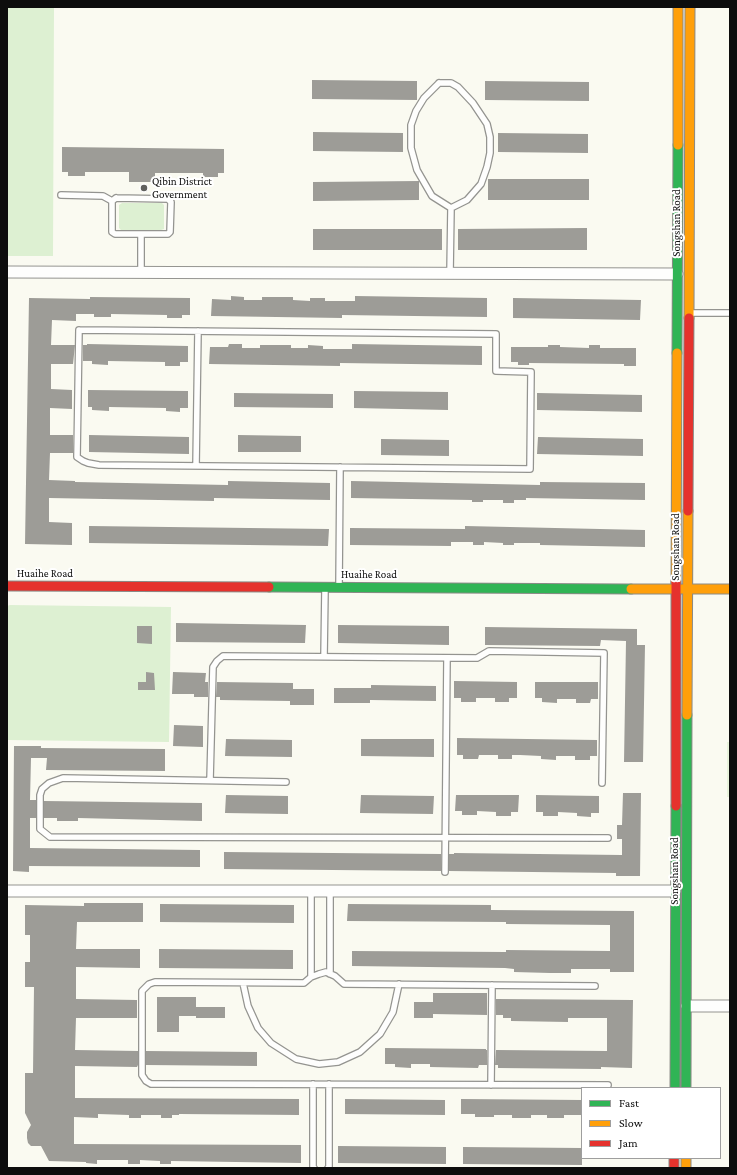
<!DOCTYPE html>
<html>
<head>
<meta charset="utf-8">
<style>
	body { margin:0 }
	#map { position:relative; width:737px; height:1175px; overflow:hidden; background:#fafaf1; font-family:"Crimson Pro",serif }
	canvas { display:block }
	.frame { position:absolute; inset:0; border:8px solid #0d0d0d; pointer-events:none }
	.legend { position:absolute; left:581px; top:1087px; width:140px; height:72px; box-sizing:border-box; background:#fff; border:1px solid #9e9e9e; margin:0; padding:5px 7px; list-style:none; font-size:12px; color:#0d0d0d }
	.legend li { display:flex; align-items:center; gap:8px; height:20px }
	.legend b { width:20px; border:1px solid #9e9e9e }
</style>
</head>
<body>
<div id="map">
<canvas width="737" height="1175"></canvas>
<div class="frame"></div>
<ul class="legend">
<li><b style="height:5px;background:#30b455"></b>Fast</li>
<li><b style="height:5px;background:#ff9f0a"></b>Slow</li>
<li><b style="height:5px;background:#e5322d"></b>Jam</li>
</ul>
</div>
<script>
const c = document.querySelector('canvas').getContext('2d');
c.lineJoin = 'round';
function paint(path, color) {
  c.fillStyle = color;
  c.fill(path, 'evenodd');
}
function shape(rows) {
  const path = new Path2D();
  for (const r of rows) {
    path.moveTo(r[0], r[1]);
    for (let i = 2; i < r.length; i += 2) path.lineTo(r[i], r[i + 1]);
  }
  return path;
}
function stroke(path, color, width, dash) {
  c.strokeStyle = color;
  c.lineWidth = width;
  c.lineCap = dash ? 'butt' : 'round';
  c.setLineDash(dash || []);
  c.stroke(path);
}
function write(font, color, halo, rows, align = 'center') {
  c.font = font + ' "Crimson Pro",serif';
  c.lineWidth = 4;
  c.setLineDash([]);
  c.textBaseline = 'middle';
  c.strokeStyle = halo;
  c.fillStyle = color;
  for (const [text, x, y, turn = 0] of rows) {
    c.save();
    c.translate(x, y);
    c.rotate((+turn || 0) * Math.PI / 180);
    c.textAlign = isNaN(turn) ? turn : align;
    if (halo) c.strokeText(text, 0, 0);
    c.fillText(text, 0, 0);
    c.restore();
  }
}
paint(shape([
	[7,7,54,7,53,256,7,256],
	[122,203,162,203,164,205,164,229,161,230,121,230,119,228,119,205],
	[10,605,171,607,169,742,7,740,7,606]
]), '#ddf0d2');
paint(shape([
	[727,742,730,742,730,797,727,797]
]), '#e8f3dc');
paint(shape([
	[312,80,417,81,417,100,312,99],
	[485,81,589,82,589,101,485,100],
	[313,132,403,133,403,152,313,151],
	[498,133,588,134,588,153,498,152],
	[62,147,224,149,224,173,218,173,218,177,203,177,203,173,155,173,155,182,129,182,129,172,85,172,85,176,68,176,68,172,62,172],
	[488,179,589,179,589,200,488,200],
	[419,181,419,200,313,201,313,182],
	[587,228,587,250,458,250,458,229],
	[313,229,442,229,442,250,313,250],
	[231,296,244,297,244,300,262,300,262,297,293,297,293,300,310,301,310,298,325,298,325,301,355,301,355,296,487,298,487,317,342,315,342,318,211,316,212,299,231,300],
	[90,297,190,298,190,315,182,315,182,318,167,318,167,315,111,314,111,317,94,317,94,314,76,314,76,321,52,320,51,345,75,345,73,364,51,364,51,389,72,390,72,409,50,408,50,435,73,435,73,453,50,453,49,480,75,481,75,482,228,485,228,481,330,483,330,500,214,498,214,501,49,498,49,522,72,523,72,545,25,544,29,298,90,299],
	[513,298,641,300,640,320,513,318],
	[87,344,188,346,188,362,180,362,180,366,165,366,165,362,108,361,108,365,92,364,92,361,83,361,83,345,87,345],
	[229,344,242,344,242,348,260,348,260,345,291,345,291,348,308,348,308,345,323,346,323,349,352,349,352,344,482,346,482,365,340,363,340,366,209,364,210,347,228,347],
	[548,345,560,345,560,347,589,348,589,345,600,345,600,348,636,348,636,366,624,366,624,364,529,363,529,365,518,365,518,362,511,362,511,347,548,347],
	[88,390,188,391,188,408,180,408,180,412,166,411,166,408,109,407,109,411,92,410,92,407,88,407],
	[354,391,448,392,448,410,354,408],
	[234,393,333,394,333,408,234,407],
	[537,393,642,395,642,412,537,410],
	[89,435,189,437,189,454,89,452],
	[238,435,301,436,301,452,238,452],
	[538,437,643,439,643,456,537,454],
	[381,439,449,440,449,456,381,455],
	[351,481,540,485,540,482,645,483,645,500,526,498,526,500,514,500,514,503,503,503,503,500,483,500,483,502,472,502,472,500,351,498],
	[89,526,329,529,328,546,89,543],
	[465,526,645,530,645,547,540,545,540,543,514,543,514,545,503,545,503,543,484,542,484,545,473,545,473,542,451,542,451,546,350,545,350,528,465,529],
	[176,623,306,625,305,643,176,642],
	[338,625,449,626,449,645,338,643],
	[137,626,152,626,152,644,137,643],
	[485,627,637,629,637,645,645,645,643,762,624,762,626,641,601,640,600,646,485,645],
	[146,672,154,673,155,690,138,690,138,682,146,682],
	[173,672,206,673,205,682,208,682,208,697,194,697,194,694,172,694],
	[454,681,517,682,517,698,509,698,509,702,495,702,495,698,476,698,476,702,461,702,461,698,454,698],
	[217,682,293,683,293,689,314,689,314,705,290,705,290,701,220,700,220,697,216,697],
	[535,682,598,682,598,699,591,699,590,703,576,703,576,699,557,699,557,703,542,702,542,698,535,698],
	[371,685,436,686,436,701,370,700,370,703,334,703,334,688,371,688],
	[174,725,203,726,203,747,173,746],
	[457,738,597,740,597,756,590,756,590,760,575,760,575,756,556,756,556,760,541,759,541,756,520,755,512,755,512,759,498,759,498,755,479,755,478,759,463,759,463,755,457,755],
	[226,739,292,740,292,757,225,756],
	[361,739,434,739,434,757,361,756],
	[14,746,41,746,41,748,165,749,165,771,46,770,47,758,31,758,30,800,36,800,36,818,30,818,30,848,200,850,200,867,29,866,29,872,13,871],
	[623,793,641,793,640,876,616,876,616,873,449,871,449,854,454,854,454,853,622,855,622,839,617,839,617,825,622,825],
	[226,795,288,796,288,814,225,813],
	[361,795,434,796,433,814,360,813],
	[456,795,519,795,518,812,511,812,511,816,496,816,496,812,477,811,477,815,462,815,462,811,455,811],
	[536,795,599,796,599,813,591,813,591,817,577,816,577,813,558,812,558,816,543,816,543,812,536,812],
	[44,801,202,803,202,821,78,818,78,821,57,821,57,818,44,818],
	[224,852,441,854,441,871,224,869],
	[84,903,143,903,143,922,77,922,76,949,140,949,140,968,76,967,76,999,137,1000,137,1018,76,1018,75,1050,138,1051,138,1065,137,1067,75,1066,75,1098,299,1099,299,1115,179,1114,179,1115,172,1115,172,1118,161,1118,161,1115,141,1115,141,1118,129,1118,129,1115,98,1114,98,1118,74,1117,74,1144,301,1145,301,1163,171,1161,171,1164,160,1164,160,1161,140,1160,140,1164,128,1164,128,1160,97,1160,97,1164,86,1163,86,1162,49,1161,41,1146,31,1146,28,1143,27,1138,27,1132,31,1125,25,1113,25,1073,33,1073,34,987,25,987,25,962,30,962,30,935,25,935,25,905,84,906],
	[160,904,294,905,294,923,160,922],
	[348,904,491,905,491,910,634,911,634,972,610,972,610,969,571,969,571,973,550,973,514,972,514,969,505,968,352,966,352,951,506,952,506,950,610,951,610,925,506,924,506,922,347,921],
	[159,949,293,950,293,969,159,968],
	[433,993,487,993,487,1015,433,1014,433,1018,414,1018,414,1002,433,1002],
	[157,997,196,997,196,1007,225,1007,225,1018,196,1018,196,1016,179,1016,179,1032,157,1032],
	[496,999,633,1000,632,1068,601,1067,601,1069,498,1068,498,1065,495,1065,496,1050,607,1051,607,1018,568,1018,568,1022,511,1021,511,1018,503,1018,503,1015,496,1015],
	[385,1048,486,1049,486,1050,487,1050,487,1065,479,1065,478,1068,430,1067,430,1064,411,1064,411,1068,395,1067,395,1064,385,1064],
	[146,1051,257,1052,257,1066,146,1065],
	[345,1099,445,1100,445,1115,345,1114],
	[461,1099,582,1100,582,1115,564,1115,564,1118,547,1118,547,1115,531,1115,531,1118,512,1118,512,1115,494,1115,494,1117,475,1117,475,1114,461,1114],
	[338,1146,446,1147,446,1164,338,1163],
	[463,1147,582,1148,582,1165,463,1164]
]), '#9d9c97');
const lane = shape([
	[439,83,451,83,458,87,473,103,487,124,490,137,490,153,487,167,481,184,467,200,451,208,432,196,417,170,411,148,411,125,416,111,424,98,439,83],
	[61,195,103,196,112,201],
	[116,198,168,199,171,202,170,232,168,234,115,234,112,232,112,201,116,198],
	[141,272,141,234],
	[450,273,451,208],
	[689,313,730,313],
	[79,330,496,334,496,371,531,372,530,469,99,465,88,463,83,461,77,457,79,330],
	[196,466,198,331],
	[339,587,340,467],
	[324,657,325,589],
	[210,780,213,667,217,661,223,656,477,658,489,651,604,653,602,783],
	[286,782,63,778,49,783,42,789,40,795,40,829,50,837,608,838],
	[445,872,447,658],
	[311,891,311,977],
	[330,891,330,974],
	[243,983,248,1006,258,1028,271,1043,296,1059,319,1064,338,1062,360,1052,380,1034,393,1012,399,984],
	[595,986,344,984,335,976,326,972,319,974,311,977,304,983,155,982,149,984,142,991,142,1075,146,1081,151,1084,159,1084,608,1085],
	[313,1084,313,1167,314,1168],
	[491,1085,492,985],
	[328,1168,329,1167,329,1084]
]);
const street = shape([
	[7,272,677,274],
	[7,891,675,891],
	[687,1006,730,1006]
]);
const fast = shape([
	[677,353,678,145],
	[269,587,631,589],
	[675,1088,676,806],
	[686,1088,687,715]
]);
const slow = shape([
	[678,145,678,7],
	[689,318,690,7],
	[676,582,677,353],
	[631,589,730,589],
	[687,715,688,511],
	[686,1158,686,1168]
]);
const jam = shape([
	[688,511,689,318],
	[7,586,269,587],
	[676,806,676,582],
	[674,1158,674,1168]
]);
stroke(lane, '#949490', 8);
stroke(street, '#949490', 13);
stroke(fast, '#8a8a86', 11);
stroke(slow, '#8a8a86', 11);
stroke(jam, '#8a8a86', 11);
stroke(lane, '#fefefd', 5.5);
stroke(street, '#fefefd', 11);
stroke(fast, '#30b455', 9);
stroke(slow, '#ff9f0a', 9);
stroke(jam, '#e5322d', 9);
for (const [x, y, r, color] of [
	[144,188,4,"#60605d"]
]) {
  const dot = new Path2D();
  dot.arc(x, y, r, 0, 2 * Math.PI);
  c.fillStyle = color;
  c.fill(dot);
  stroke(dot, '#fff', 1.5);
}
write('11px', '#0d0d0d', '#fff', [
	["Qibin District",152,182],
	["Government",152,195]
], 'left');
write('11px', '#0d0d0d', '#fff', [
	["Songshan Road",677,223,-90],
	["Songshan Road",676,547,-90],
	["Huaihe Road",45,574],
	["Huaihe Road",369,575],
	["Songshan Road",675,871,-90]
]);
</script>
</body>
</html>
